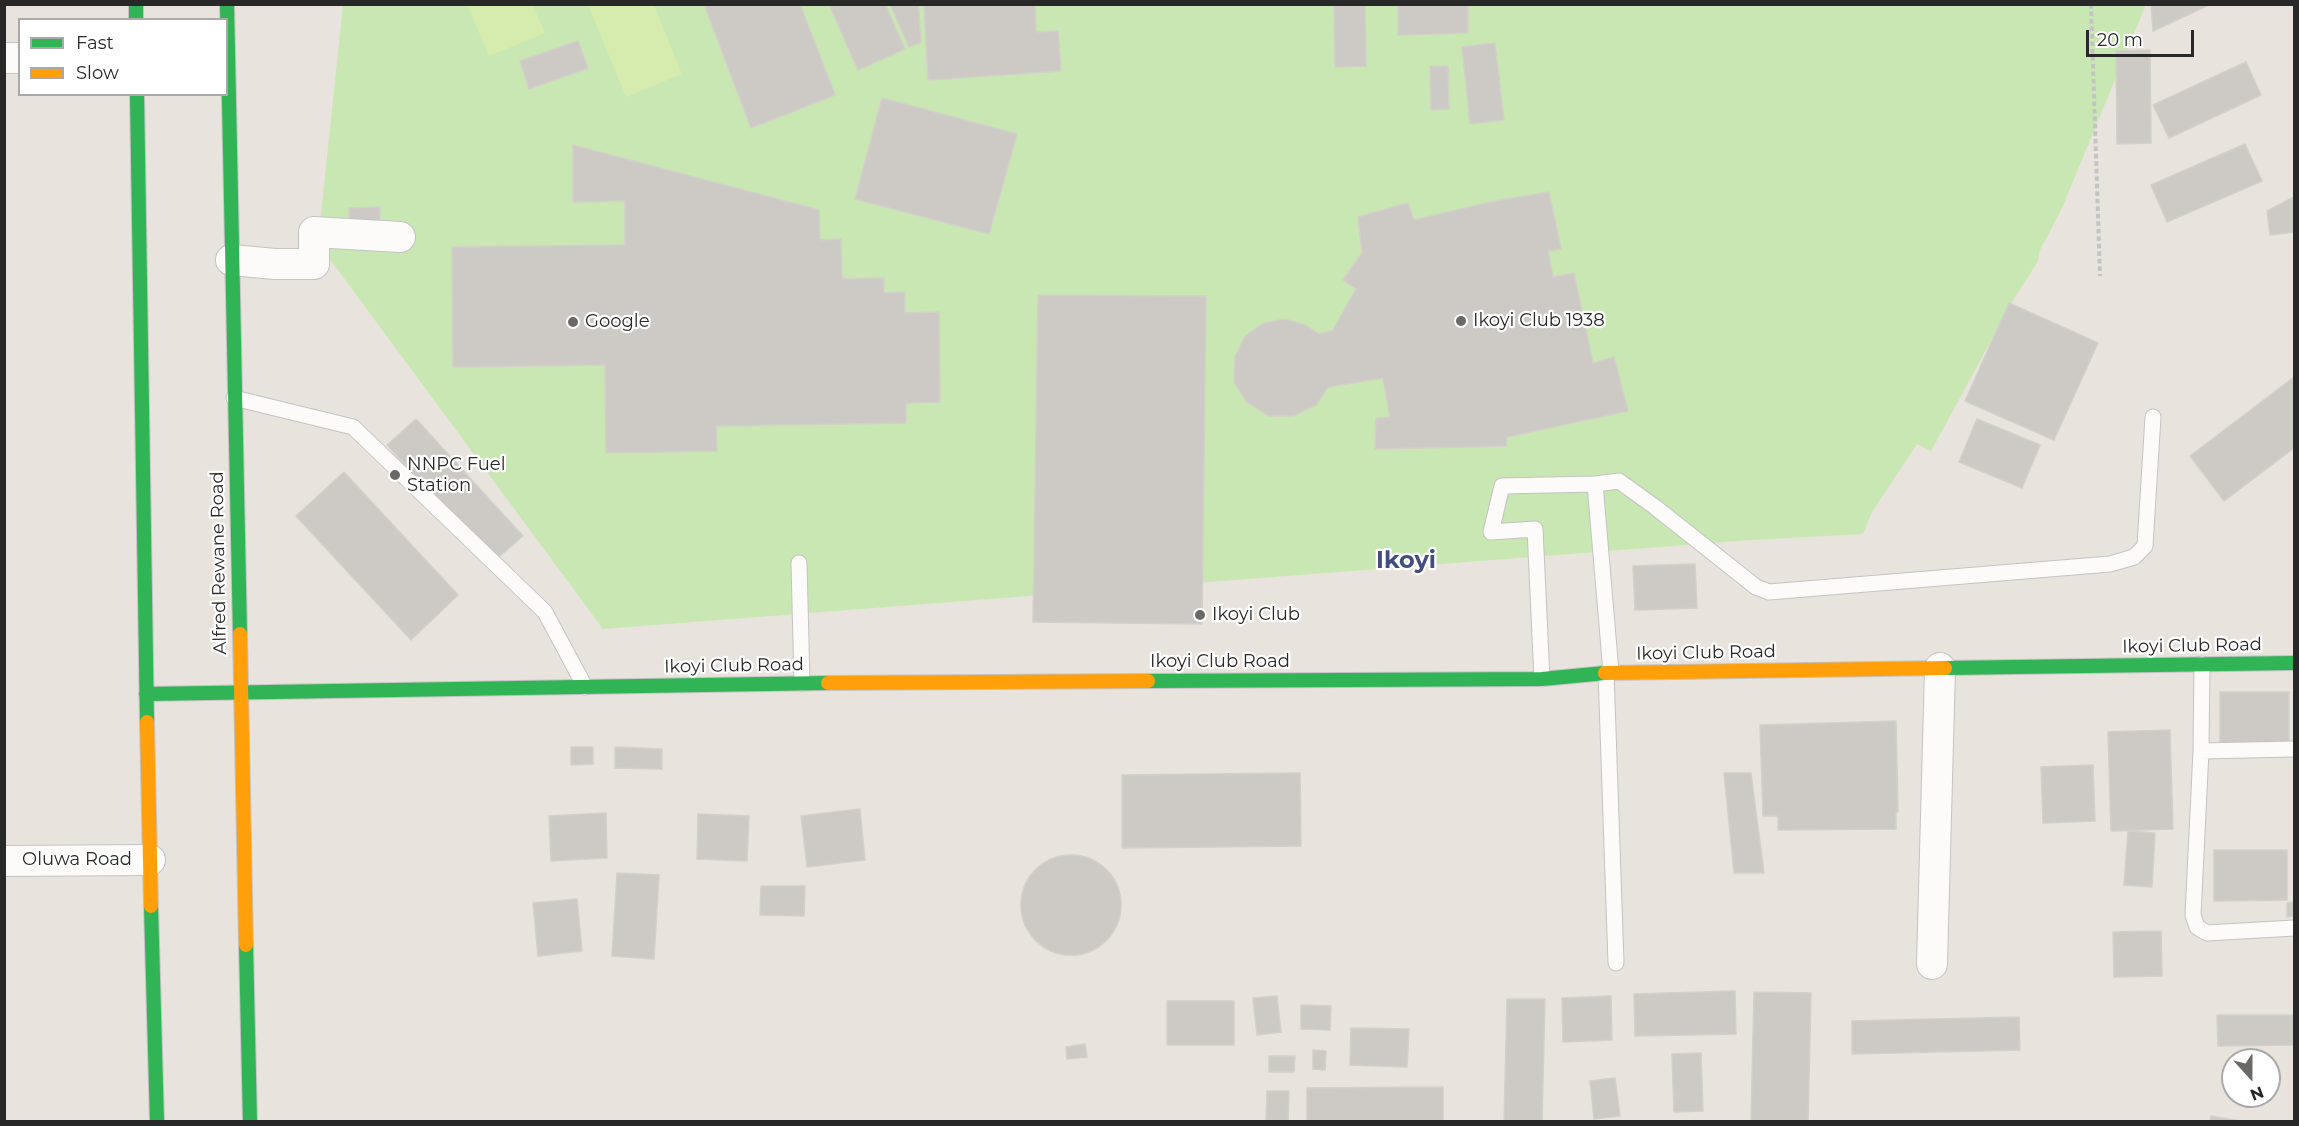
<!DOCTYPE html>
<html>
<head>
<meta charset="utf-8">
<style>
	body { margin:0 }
	#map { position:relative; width:2299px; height:1126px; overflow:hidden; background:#e8e3dd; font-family:Montserrat,sans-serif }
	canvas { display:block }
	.frame { position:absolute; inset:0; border:6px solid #282828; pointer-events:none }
	.legend { position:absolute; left:18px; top:18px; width:210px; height:78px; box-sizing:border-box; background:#fff; border:2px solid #a9a9a9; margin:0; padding:8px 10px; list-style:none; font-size:18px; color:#282828 }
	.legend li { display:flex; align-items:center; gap:12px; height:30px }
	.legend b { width:30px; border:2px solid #a9a9a9 }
	.north { position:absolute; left:2221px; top:1048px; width:60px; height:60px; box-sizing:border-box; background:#fff; border:2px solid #a9a9a9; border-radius:50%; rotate:159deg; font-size:16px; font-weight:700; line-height:24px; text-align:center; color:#282828 }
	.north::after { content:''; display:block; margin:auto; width:21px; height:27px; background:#6b6967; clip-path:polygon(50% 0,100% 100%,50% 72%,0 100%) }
	.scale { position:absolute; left:2086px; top:30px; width:108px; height:27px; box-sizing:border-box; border:3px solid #282828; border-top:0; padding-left:8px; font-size:18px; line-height:21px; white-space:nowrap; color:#282828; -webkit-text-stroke:4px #fff; paint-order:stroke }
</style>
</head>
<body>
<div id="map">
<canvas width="2299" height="1126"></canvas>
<div class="frame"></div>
<ul class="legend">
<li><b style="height:8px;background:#30b455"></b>Fast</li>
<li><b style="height:8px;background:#ff9f0a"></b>Slow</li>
</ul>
<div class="north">N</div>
<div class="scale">20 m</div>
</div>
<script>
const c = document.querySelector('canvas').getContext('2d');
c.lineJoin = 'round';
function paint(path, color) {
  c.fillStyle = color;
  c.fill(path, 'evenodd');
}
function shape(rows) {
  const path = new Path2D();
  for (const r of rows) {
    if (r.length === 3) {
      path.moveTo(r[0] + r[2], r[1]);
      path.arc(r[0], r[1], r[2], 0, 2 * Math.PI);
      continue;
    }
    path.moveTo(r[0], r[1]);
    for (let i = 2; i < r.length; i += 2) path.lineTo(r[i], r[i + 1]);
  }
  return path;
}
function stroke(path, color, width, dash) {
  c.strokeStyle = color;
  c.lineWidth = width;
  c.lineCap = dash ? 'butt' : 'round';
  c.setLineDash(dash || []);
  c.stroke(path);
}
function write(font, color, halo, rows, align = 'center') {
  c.font = font + ' Montserrat,sans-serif';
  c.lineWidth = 4.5;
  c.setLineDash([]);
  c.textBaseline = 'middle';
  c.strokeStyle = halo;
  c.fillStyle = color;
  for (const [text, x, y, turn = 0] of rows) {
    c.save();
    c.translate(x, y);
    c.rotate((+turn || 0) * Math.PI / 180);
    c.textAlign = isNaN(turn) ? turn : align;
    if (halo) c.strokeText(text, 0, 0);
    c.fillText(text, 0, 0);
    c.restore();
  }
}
paint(shape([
	[343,5,2145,5,2145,7,2062,208,2040,250,2038,261,2012,302,1931,451,1917,444,1872,512,1863,534,1750,540,603,629,318,243]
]), '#c8e7b2');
paint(shape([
	[467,5,533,5,545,33,489,56],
	[588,5,654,5,682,74,626,97]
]), '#d5ecae');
const building = shape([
	[704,4,800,4,835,95,751,128,704,4],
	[829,4,885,4,905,49,858,70,829,4],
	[890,4,918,4,921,42,909,47,890,4],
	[924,4,1035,4,1036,32,1058,31,1061,71,928,80,924,4],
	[1334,4,1365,4,1366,66,1335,67,1334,4],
	[1398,4,1468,4,1468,33,1398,35,1398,4],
	[2151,4,2211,4,2153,31,2151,4],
	[578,41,588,68,529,89,520,61,578,41],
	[1495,43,1504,120,1470,124,1462,47,1495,43],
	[2150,50,2151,143,2117,144,2116,51,2150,50],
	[2246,62,2261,95,2169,138,2153,105,2246,62],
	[1430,66,1448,66,1449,109,1431,110,1430,66],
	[882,98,1017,134,989,234,855,199,882,98],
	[2245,144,2262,181,2167,222,2151,185,2245,144],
	[573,145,819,210,820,240,841,239,842,279,884,278,884,293,905,292,905,313,939,312,940,402,906,403,906,423,716,426,717,451,606,453,605,365,453,367,452,247,625,245,625,201,573,202,573,145],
	[1549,192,1561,249,1548,251,1553,277,1574,273,1593,363,1614,357,1628,411,1507,437,1506,446,1375,449,1376,418,1390,417,1383,378,1328,387,1316,405,1293,416,1269,416,1247,402,1234,382,1235,357,1245,336,1264,323,1285,319,1305,325,1319,334,1333,330,1356,289,1343,280,1362,253,1358,217,1408,203,1414,220,1500,200,1549,192],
	[2294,197,2294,232,2270,235,2267,211,2294,197],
	[380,207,380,232,349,233,349,208,380,207],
	[1038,295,1206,296,1202,624,1033,622,1038,295],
	[2009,303,2098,343,2054,440,1965,401,2009,303],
	[2294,377,2294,448,2224,501,2190,456,2294,377],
	[416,419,523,536,494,561,387,445,416,419],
	[1977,419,2040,445,2022,488,1959,462,1977,419],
	[344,472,458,595,411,640,296,516,344,472],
	[1695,564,1697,608,1635,610,1633,566,1695,564],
	[2220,692,2289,692,2289,742,2220,743,2220,692],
	[1896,721,1898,812,1896,812,1896,829,1778,830,1778,816,1763,816,1760,725,1896,721],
	[2170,730,2173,829,2111,831,2108,732,2170,730],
	[571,747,593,747,593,764,571,765,571,747],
	[615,747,662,749,662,769,615,768,615,747],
	[2093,765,2095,821,2043,823,2041,767,2093,765],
	[1300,773,1301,846,1122,848,1122,775,1300,773],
	[1724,773,1751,773,1764,873,1734,873,1724,773],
	[860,809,865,860,807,867,801,816,860,809],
	[606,813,607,858,551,861,549,816,606,813],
	[698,814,749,816,747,861,697,859,698,814],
	[2128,831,2155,833,2152,887,2124,885,2128,831],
	[2214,850,2287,850,2287,900,2214,901,2214,850],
	[1071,905,50],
	[617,873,659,875,654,959,612,956,617,873],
	[761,886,805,886,804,916,760,915,761,886],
	[577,899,582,951,538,956,533,903,577,899],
	[2294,902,2294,916,2287,917,2287,903,2294,902],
	[2161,931,2162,976,2114,977,2113,932,2161,931],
	[1735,991,1736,1034,1635,1036,1634,994,1735,991],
	[1754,992,1811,993,1808,1122,1751,1122,1754,992],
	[1277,996,1281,1032,1257,1035,1253,998,1277,996],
	[1611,996,1612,1040,1563,1042,1562,998,1611,996],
	[1507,999,1545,999,1542,1122,1504,1122,1507,999],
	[1167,1001,1234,1001,1234,1045,1167,1045,1167,1001],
	[1301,1005,1331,1006,1330,1030,1301,1029,1301,1005],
	[2217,1015,2294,1015,2294,1045,2218,1046,2217,1015],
	[2019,1017,2020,1050,1852,1054,1852,1021,2019,1017],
	[1351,1028,1409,1029,1407,1067,1350,1065,1351,1028],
	[1085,1044,1087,1057,1067,1059,1066,1047,1085,1044],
	[1313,1050,1326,1051,1325,1070,1313,1069,1313,1050],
	[1701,1053,1703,1111,1674,1112,1672,1054,1701,1053],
	[1269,1056,1295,1056,1294,1072,1269,1072,1269,1056],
	[1615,1078,1620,1116,1594,1119,1590,1081,1615,1078],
	[1443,1087,1443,1122,1307,1122,1307,1088,1443,1087],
	[1267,1091,1289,1091,1288,1122,1266,1122,1267,1091],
	[2211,1116,2246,1122,2210,1122,2211,1116]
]);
paint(building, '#cdc9c4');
stroke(building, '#d3cfc9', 1.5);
const lane = shape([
	[234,398,353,427,545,612,585,687],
	[1595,484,1619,481,1655,507,1756,587,1769,592,2110,564,2134,557,2145,546,2153,417],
	[799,563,802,683],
	[2202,664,2201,751,2193,915,2197,927,2207,933,2294,928],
	[1606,672,1616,963],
	[1542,679,1535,529,1491,532,1502,486,1595,484,1611,672],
	[2201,751,2294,749]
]);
const street = shape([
	[4,58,20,58],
	[231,260,275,264,314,264,314,232,400,237],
	[4,861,150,860],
	[1932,964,1940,668]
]);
const fast = shape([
	[136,4,136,20],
	[227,4,240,634],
	[137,94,147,722],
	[1945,668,2294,663],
	[1148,681,1542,679,1605,673],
	[146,694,828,683],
	[151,906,157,1122],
	[246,945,250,1122]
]);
const slow = shape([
	[240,634,246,945],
	[1605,673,1945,668],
	[828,683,1148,681],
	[147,722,151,906]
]);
stroke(lane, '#c4c3c4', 17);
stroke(street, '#c4c3c4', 32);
stroke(fast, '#c4c3c4', 16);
stroke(slow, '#c4c3c4', 16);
stroke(shape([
	[2091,4,2100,276]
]), '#c4c3c3', 4, [4.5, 3]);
stroke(lane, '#fcfbfa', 15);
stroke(street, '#fcfbfa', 30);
stroke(fast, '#30b455', 14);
stroke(slow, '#ff9f0a', 14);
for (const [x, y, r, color] of [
	[1461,321,6,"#6b6967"],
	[573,322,6,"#6b6967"],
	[395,475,6,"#6b6967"],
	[1200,615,6,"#6b6967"]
]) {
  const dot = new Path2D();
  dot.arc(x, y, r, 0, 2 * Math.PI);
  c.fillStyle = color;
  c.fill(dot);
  stroke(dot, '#fff', 2);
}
write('18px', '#282828', '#fff', [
	["Ikoyi Club 1938",1473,321],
	["Google",585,322],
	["NNPC Fuel",407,465],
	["Station",407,486],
	["Ikoyi Club",1212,615]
], 'left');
write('18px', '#282828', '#fff', [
	["Alfred Rewane Road",219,563,-91],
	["Ikoyi Club Road",2192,646,-1],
	["Ikoyi Club Road",1706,653,-1],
	["Ikoyi Club Road",1220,662],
	["Ikoyi Club Road",734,666,-1],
	["Oluwa Road",77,860]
]);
write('bold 24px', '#444e7e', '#fff', [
	["Ikoyi",1406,561]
]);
</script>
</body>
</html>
